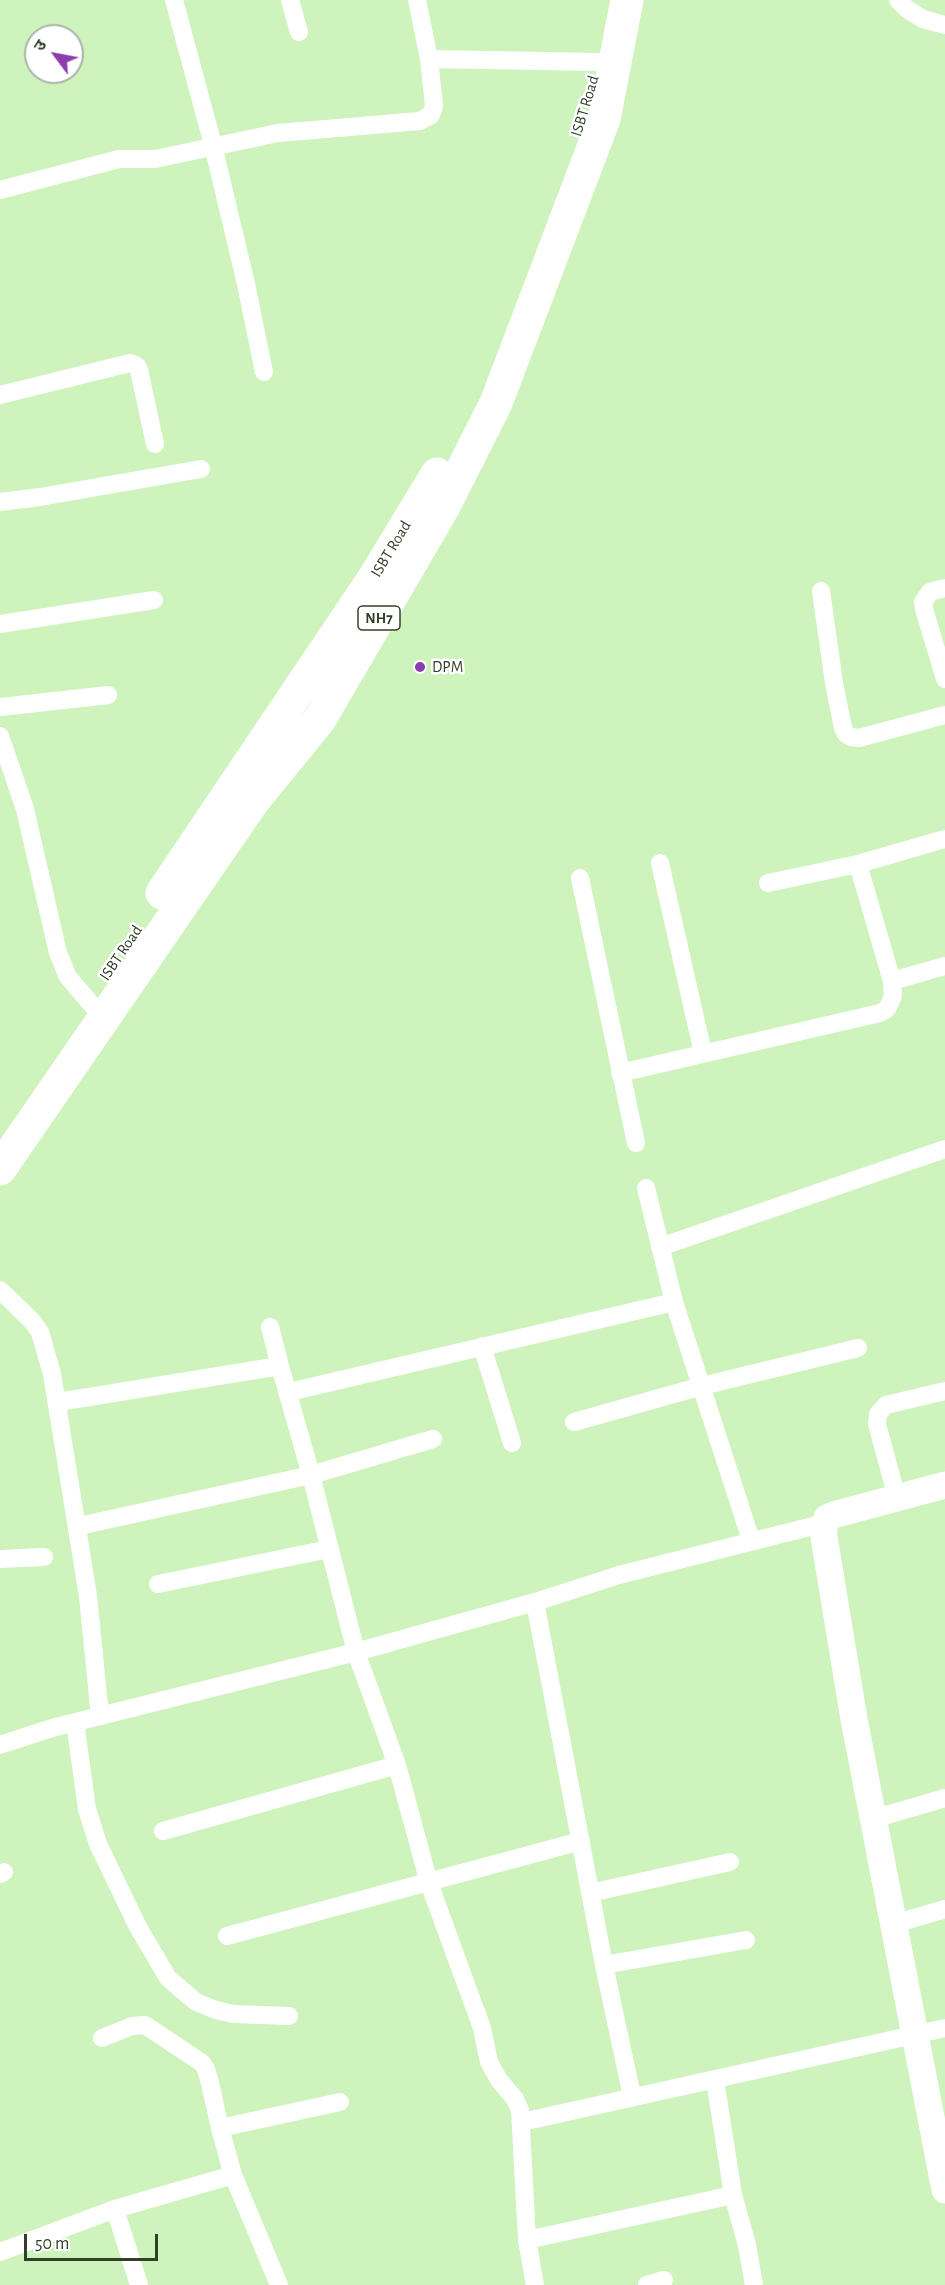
<!DOCTYPE html>
<html>
<head>
<meta charset="utf-8">
<style>
	body { margin:0 }
	#map { position:relative; width:945px; height:2285px; overflow:hidden; background:#cff3bc; font-family:"Alegreya Sans","Noto Sans Devanagari",sans-serif }
	canvas { display:block }
	.north { position:absolute; left:24px; top:24px; width:60px; height:60px; box-sizing:border-box; background:#fff; border:2px solid #adb3aa; border-radius:50%; rotate:302deg; font-size:16px; font-weight:700; line-height:24px; text-align:center; color:#32402a }
	.north::after { content:''; display:block; margin:auto; width:21px; height:27px; background:#8d3dad; clip-path:polygon(50% 0,100% 100%,50% 72%,0 100%) }
	.scale { position:absolute; left:24px; top:2234px; width:134px; height:27px; box-sizing:border-box; border:3px solid #32402a; border-top:0; padding-left:8px; font-size:18px; line-height:21px; white-space:nowrap; color:#32402a; -webkit-text-stroke:4px #fff; paint-order:stroke }
</style>
</head>
<body>
<div id="map">
<canvas width="945" height="2285"></canvas>
<div class="north">उ</div>
<div class="scale">50 m</div>
</div>
<script>
const c = document.querySelector('canvas').getContext('2d');
c.lineJoin = 'round';
function shape(rows) {
  const path = new Path2D();
  for (const r of rows) {
    path.moveTo(r[0], r[1]);
    for (let i = 2; i < r.length; i += 2) path.lineTo(r[i], r[i + 1]);
  }
  return path;
}
function stroke(path, color, width, dash) {
  c.strokeStyle = color;
  c.lineWidth = width;
  c.lineCap = dash ? 'butt' : 'round';
  c.setLineDash(dash || []);
  c.stroke(path);
}
function write(font, color, halo, rows, align = 'center') {
  c.font = font + ' "Alegreya Sans",sans-serif';
  c.lineWidth = 5;
  c.setLineDash([]);
  c.textBaseline = 'middle';
  c.strokeStyle = halo;
  c.fillStyle = color;
  for (const [text, x, y, turn = 0] of rows) {
    c.save();
    c.translate(x, y);
    c.rotate((+turn || 0) * Math.PI / 180);
    c.textAlign = isNaN(turn) ? turn : align;
    if (halo) c.strokeText(text, 0, 0);
    c.fillText(text, 0, 0);
    c.restore();
  }
}
stroke(shape([
	[174,0,213,145,246,284,264,372],
	[290,0,299,32],
	[417,0,429,59],
	[898,0,907,9,923,19,945,25],
	[0,190,119,159,155,159,278,133,420,121,431,115,434,106,429,59,598,62],
	[0,395,130,363,137,366,139,370,155,444],
	[0,502,40,497,201,469],
	[945,588,930,592,923,602,924,609,945,679],
	[821,591,834,683,843,728,846,734,851,737,859,738,945,715],
	[0,624,154,600],
	[0,707,108,695],
	[0,736,25,809,58,953,68,977,103,1018],
	[660,863,703,1053],
	[858,864,945,839],
	[580,878,636,1143],
	[892,981,945,966],
	[620,1073,880,1013,887,1009,893,996,892,981,858,864,768,883],
	[646,1188,674,1302,751,1540],
	[660,1247,945,1149],
	[0,1290,32,1321,40,1332,52,1374,88,1596,100,1716],
	[270,1327,280,1366],
	[482,1346,512,1443],
	[289,1392,674,1302],
	[58,1402,280,1366,311,1475,356,1652,397,1765,429,1883,482,2028,489,2062,499,2080,515,2099,520,2110,527,2240,535,2285],
	[574,1422,702,1386,858,1348],
	[897,1498,877,1424,878,1414,886,1405,945,1391],
	[79,1526,311,1475,433,1439],
	[0,1559,44,1557],
	[158,1584,329,1549],
	[535,1602,604,1965,632,2096],
	[75,1722,87,1809,98,1844,138,1927,168,1978,196,2002,216,2010,233,2014,289,2016],
	[0,1745,52,1728,356,1652,535,1602,619,1575,825,1523],
	[873,1819,945,1798],
	[163,1831,397,1765],
	[0,1874,4,1872],
	[590,1893,730,1862],
	[894,1924,945,1909],
	[227,1936,581,1841],
	[604,1965,746,1940],
	[715,2080,733,2195,747,2245,754,2285],
	[522,2122,945,2028],
	[220,2128,340,2102],
	[233,2175,279,2285],
	[115,2209,139,2285],
	[527,2240,733,2195],
	[0,2252,115,2209,233,2175,220,2128,210,2083,206,2069,202,2063,145,2025,132,2026,102,2038],
	[647,2285,664,2280]
]), '#fff', 18);
stroke(shape([
	[945,1485,833,1515,827,1518,823,1531,854,1719,945,2190]
]), '#fff', 27);
stroke(shape([
	[162,893,374,578,437,474],
	[0,1169,254,800,320,719,443,508,496,403,604,119,627,0]
]), '#fff', 33);
for (const [x, y, r, color] of [
	[420,667,6,"#8d3dad"]
]) {
  const dot = new Path2D();
  dot.arc(x, y, r, 0, 2 * Math.PI);
  c.fillStyle = color;
  c.fill(dot);
  stroke(dot, '#fff', 2);
}
for (const [x, y, w] of [
	[379,618,42]
]) {
  const box = new Path2D();
  box.roundRect(x - w / 2, y - 12, w, 24, 4.5);
  c.fillStyle = '#fff';
  c.fill(box);
  stroke(box, '#32402a', 1.5);
}
write('bold 15px', '#32402a', null, [
	["NH7",379,618]
]);
write('16px', '#32402a', '#fff', [
	["ISBT Road",585,106,-73],
	["ISBT Road",391,549,-59],
	["ISBT Road",121,953,-56]
]);
write('16px', '#32402a', '#fff', [
	["DPM",432,667]
], 'left');
</script>
</body>
</html>
